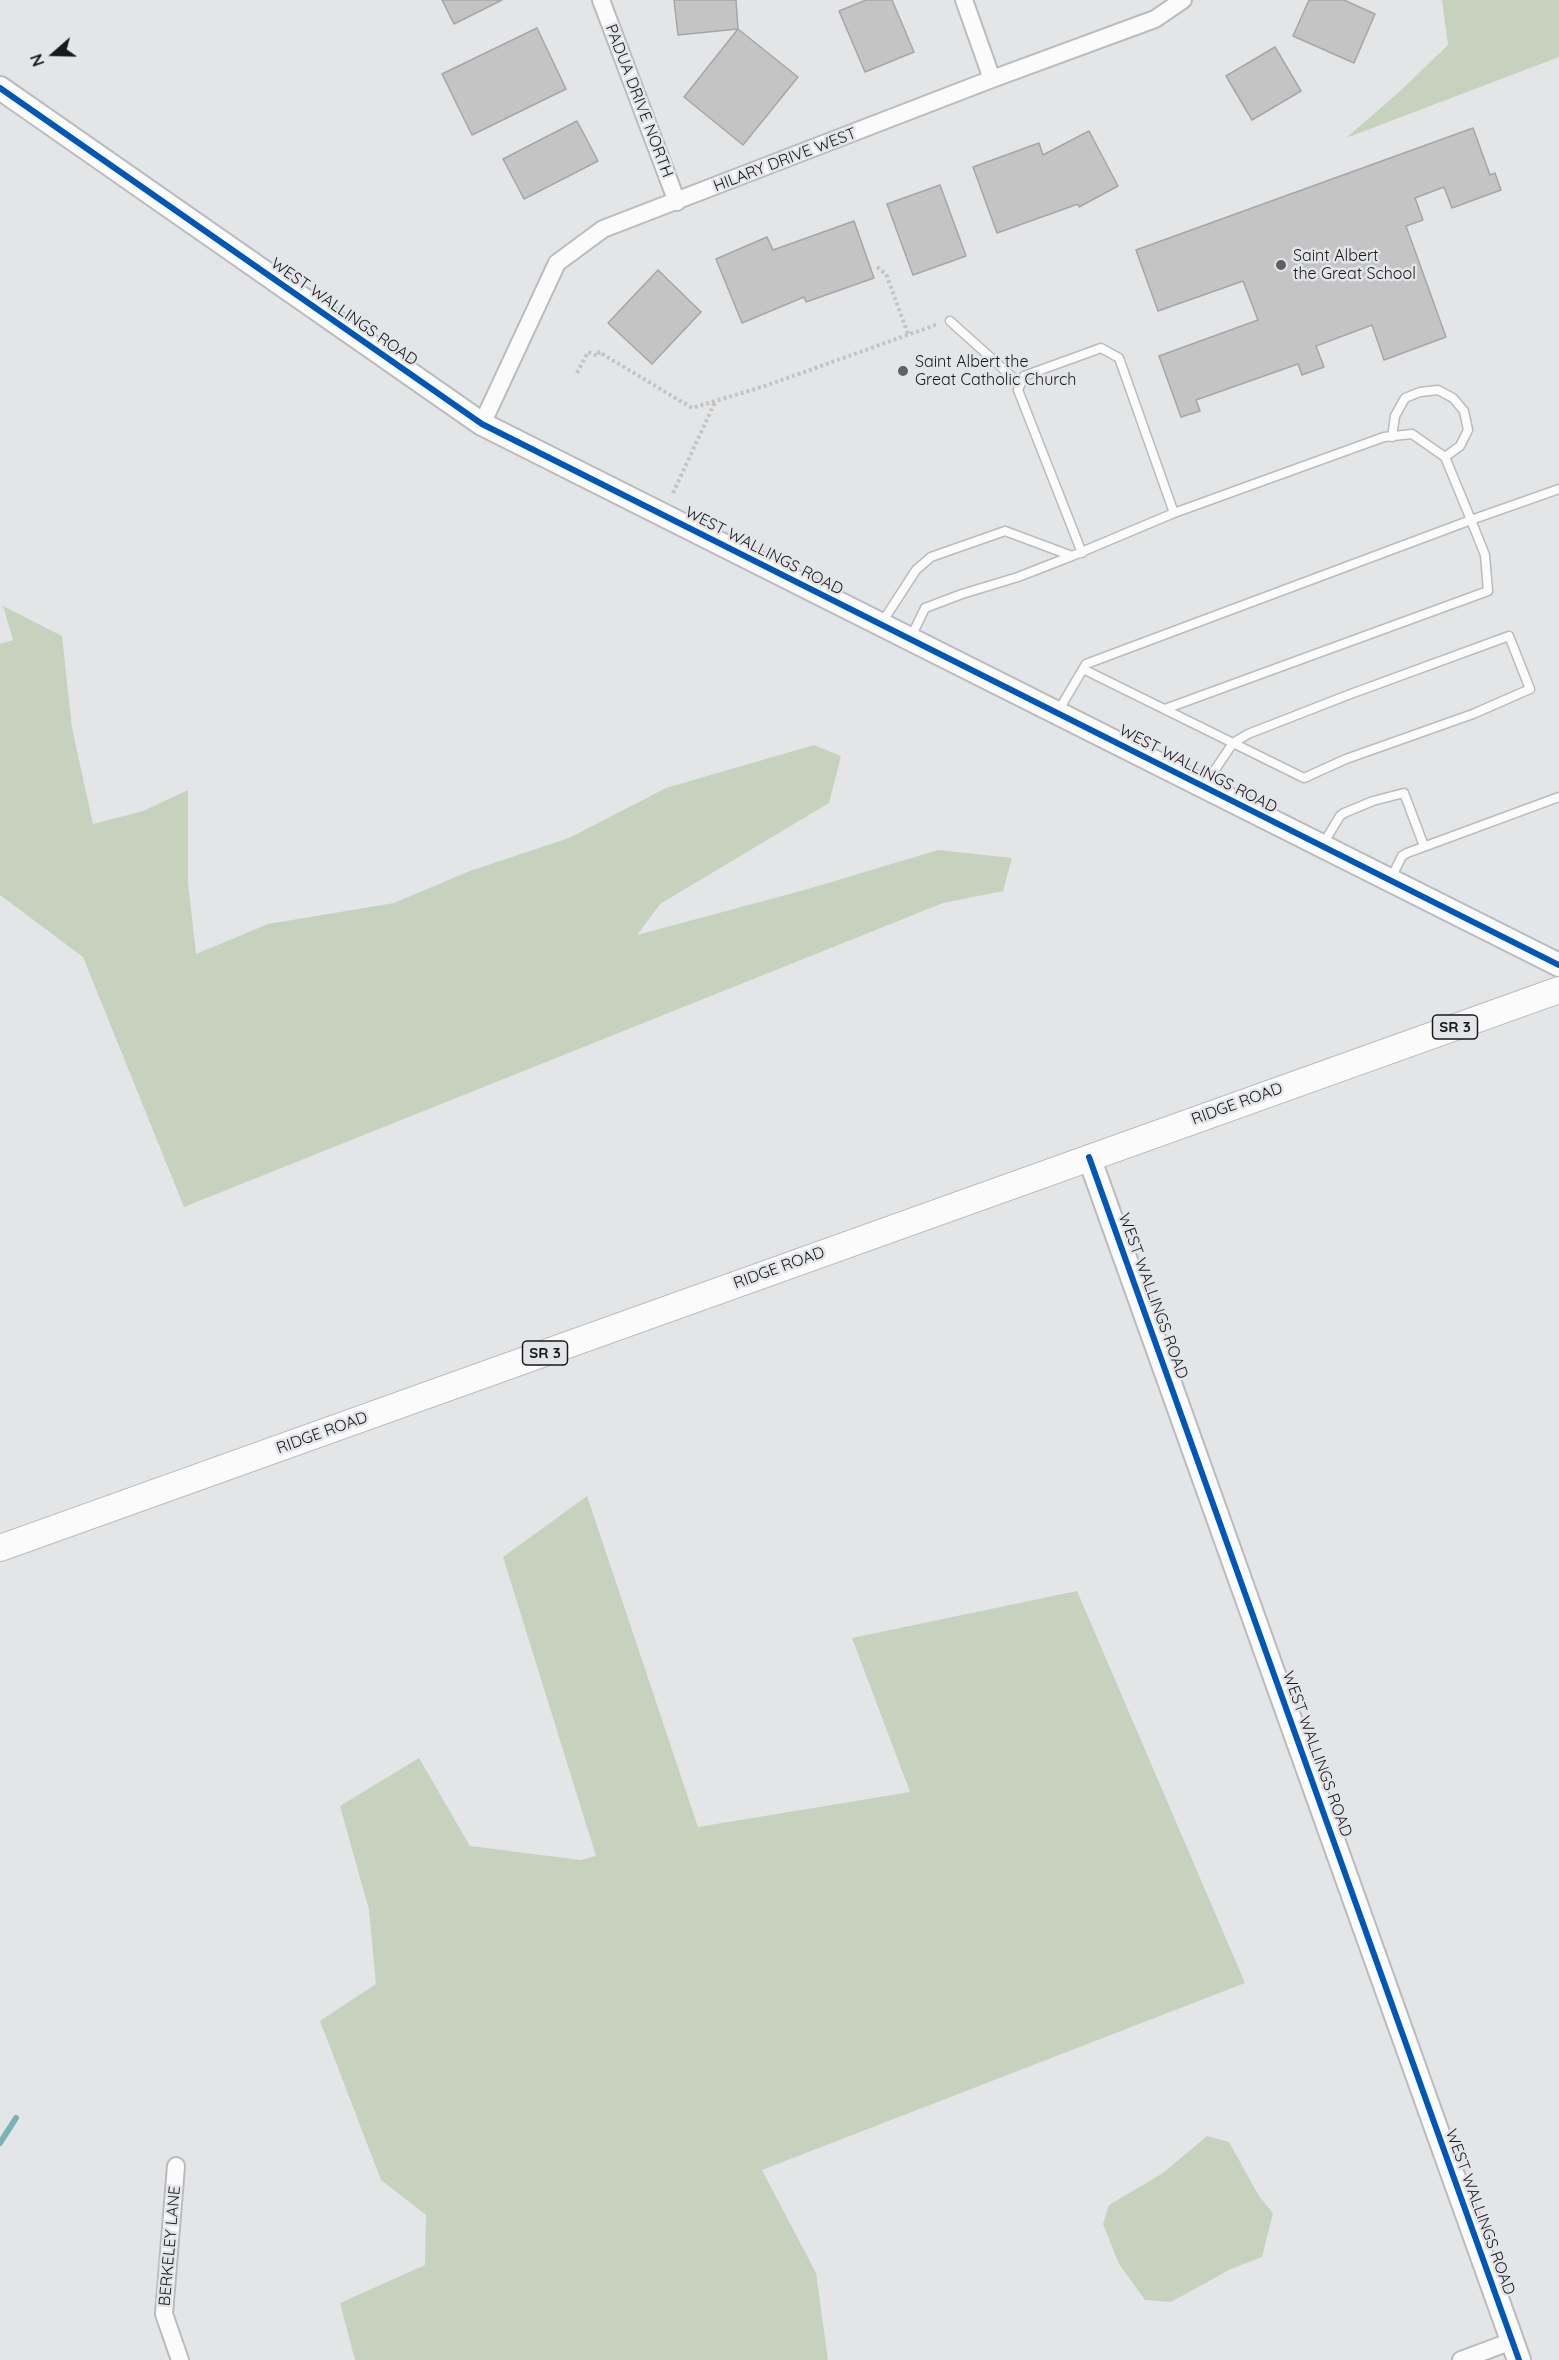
<!DOCTYPE html>
<html>
<head>
<meta charset="utf-8">
<style>
	body { margin:0 }
	#map { position:relative; width:1559px; height:2360px; overflow:hidden; background:#e4e5e7; font-family:Quicksand,sans-serif }
	canvas { display:block }
	.north { position:absolute; left:24px; top:24px; width:60px; height:60px; -webkit-text-stroke:4px #e3e5e8; paint-order:stroke; rotate:250deg; font-size:16px; font-weight:700; line-height:24px; text-align:center; color:#18191a }
	.north::after { content:''; display:block; margin:auto; width:21px; height:27px; background:#18191a; clip-path:polygon(50% 0,100% 100%,50% 72%,0 100%) }
</style>
</head>
<body>
<div id="map">
<canvas width="1559" height="2360"></canvas>
<div class="north">N</div>
</div>
<script>
const c = document.querySelector('canvas').getContext('2d');
c.lineJoin = 'round';
function paint(path, color) {
  c.fillStyle = color;
  c.fill(path, 'evenodd');
}
function shape(rows) {
  const path = new Path2D();
  for (const r of rows) {
    path.moveTo(r[0], r[1]);
    for (let i = 2; i < r.length; i += 2) path.lineTo(r[i], r[i + 1]);
  }
  return path;
}
function stroke(path, color, width, dash) {
  c.strokeStyle = color;
  c.lineWidth = width;
  c.lineCap = dash ? 'butt' : 'round';
  c.setLineDash(dash || []);
  c.stroke(path);
}
function write(font, color, halo, rows, align = 'center') {
  c.font = font + ' Quicksand,sans-serif';
  c.lineWidth = 5;
  c.setLineDash([]);
  c.textBaseline = 'middle';
  c.strokeStyle = halo;
  c.fillStyle = color;
  for (const [text, x, y, turn = 0] of rows) {
    c.save();
    c.translate(x, y);
    c.rotate((+turn || 0) * Math.PI / 180);
    c.textAlign = isNaN(turn) ? turn : align;
    if (halo) c.strokeText(text, 0, 0);
    c.fillText(text, 0, 0);
    c.restore();
  }
}
paint(shape([
	[1442,0,1559,0,1559,57,1346,138,1398,93,1448,45],
	[3,606,62,636,72,728,93,824,143,811,188,790,188,882,196,954,268,924,394,903,470,871,569,838,666,788,814,745,841,756,829,803,660,904,637,935,808,889,938,850,1012,858,1003,891,943,903,184,1207,83,957,0,895,0,644,13,640],
	[587,1496,698,1827,910,1792,852,1638,1077,1591,1245,1983,762,2170,816,2273,828,2360,355,2360,340,2303,425,2265,426,2215,381,2180,320,2021,376,1984,369,1910,340,1806,419,1758,470,1846,581,1860,596,1856,503,1557],
	[1207,2136,1229,2142,1259,2196,1273,2213,1262,2257,1231,2269,1171,2302,1145,2300,1119,2264,1103,2224,1109,2205,1163,2173]
]), '#c7d2be');
stroke(shape([
	[0,2143,16,2118]
]), '#7ab3b5', 6);
const building = shape([
	[442,0,502,0,454,24,442,0],
	[674,0,736,0,738,29,678,35,674,0],
	[866,0,892,0,914,52,865,72,839,11,866,0],
	[1309,0,1344,0,1375,14,1354,63,1293,36,1309,0],
	[537,28,566,89,472,135,442,74,537,28],
	[738,29,798,77,743,145,684,97,738,29],
	[1275,47,1301,91,1252,120,1226,76,1275,47],
	[577,121,598,161,524,199,503,159,577,121],
	[1473,128,1490,175,1495,173,1501,190,1452,208,1444,187,1415,198,1423,220,1406,226,1446,337,1384,360,1372,325,1316,346,1324,367,1302,375,1298,364,1196,400,1200,411,1181,417,1159,356,1258,320,1243,281,1158,311,1136,250,1473,128],
	[1089,131,1118,186,1079,207,1078,204,997,233,973,167,1039,143,1043,155,1089,131],
	[940,185,966,256,913,275,887,204,940,185],
	[854,221,874,278,806,302,804,297,742,323,716,259,767,237,773,250,854,221],
	[658,270,701,312,652,364,608,323,658,270]
]);
paint(building, '#c4c4c5');
stroke(building, '#a6a6a8', 1.5);
const lane = shape([
	[950,321,1020,384],
	[1392,437,1395,416,1405,398,1420,392,1438,390,1453,398,1464,411,1468,430,1460,446,1445,457],
	[1082,553,1018,390,1024,376,1101,348,1119,358,1174,513],
	[881,624,916,570,931,557,1005,531,1072,556,1174,513,1384,437,1412,434,1445,457,1471,520,1086,664,1057,713],
	[1509,636,1530,689,1473,714,1346,759,1304,778,1233,743,1248,734,1348,695,1509,636],
	[911,637,925,608,962,594,1018,577,1072,556],
	[1083,669,1233,743,1204,786],
	[1165,709,1488,591,1485,555,1471,520,1559,489],
	[1323,844,1340,816,1344,813,1373,801,1404,793,1424,846],
	[1390,880,1402,856,1407,853,1559,797]
]);
const street = shape([
	[601,0,677,202],
	[964,0,992,79],
	[482,424,557,263,603,229,992,79,1155,19,1183,0],
	[176,2166,164,2314,180,2360],
	[1461,2360,1512,2341]
]);
const secondary = shape([
	[0,88,482,424,1559,965],
	[1089,1157,1519,2360]
]);
const primary = shape([
	[0,1548,1559,990]
]);
stroke(lane, '#babbbc', 11);
stroke(street, '#babbbc', 20);
stroke(secondary, '#babbbc', 26);
stroke(primary, '#babbbc', 28);
stroke(shape([
	[877,267,886,274,908,334],
	[577,373,588,352,598,356,599,352,692,408,765,386,938,324],
	[673,493,715,402]
]), '#c4c4c4', 4, [3, 3]);
stroke(lane, '#fbfbfb', 8);
stroke(street, '#fbfbfb', 16);
stroke(secondary, '#fbfbfb', 22);
stroke(primary, '#fbfbfb', 26);
stroke(shape([
	[0,88,482,424,1559,965],
	[1089,1157,1519,2360]
]), '#0057b8', 6);
for (const [x, y, r, color] of [
	[1281,265,6,"#5f6062"],
	[903,371,6,"#5f6062"]
]) {
  const dot = new Path2D();
  dot.arc(x, y, r, 0, 2 * Math.PI);
  c.fillStyle = color;
  c.fill(dot);
  stroke(dot, '#e3e5e8', 2);
}
for (const [x, y, w] of [
	[1455,1027,45],
	[545,1353,45]
]) {
  const box = new Path2D();
  box.roundRect(x - w / 2, y - 12, w, 24, 4.5);
  c.fillStyle = '#e3e5e8';
  c.fill(box);
  stroke(box, '#18191a', 1.5);
}
write('bold 15px', '#18191a', null, [
	["SR 3",1455,1027],
	["SR 3",545,1353]
]);
write('16px', '#18191a', '#e3e5e8', [
	["PADUA DRIVE NORTH",639,101,69],
	["HILARY DRIVE WEST",785,160,-21],
	["WEST WALLINGS ROAD",344,312,35],
	["WEST WALLINGS ROAD",764,551,27],
	["WEST WALLINGS ROAD",1198,769,27],
	["RIDGE ROAD",1237,1104,-20],
	["RIDGE ROAD",779,1268,-20],
	["WEST WALLINGS ROAD",1153,1296,70],
	["RIDGE ROAD",322,1433,-20],
	["WEST WALLINGS ROAD",1317,1754,70],
	["WEST WALLINGS ROAD",1480,2212,70],
	["BERKELEY LANE",170,2246,-85]
]);
write('16px', '#18191a', '#e3e5e8', [
	["Saint Albert",1293,256],
	["the Great School",1293,274],
	["Saint Albert the",915,362],
	["Great Catholic Church",915,380]
], 'left');
</script>
</body>
</html>
